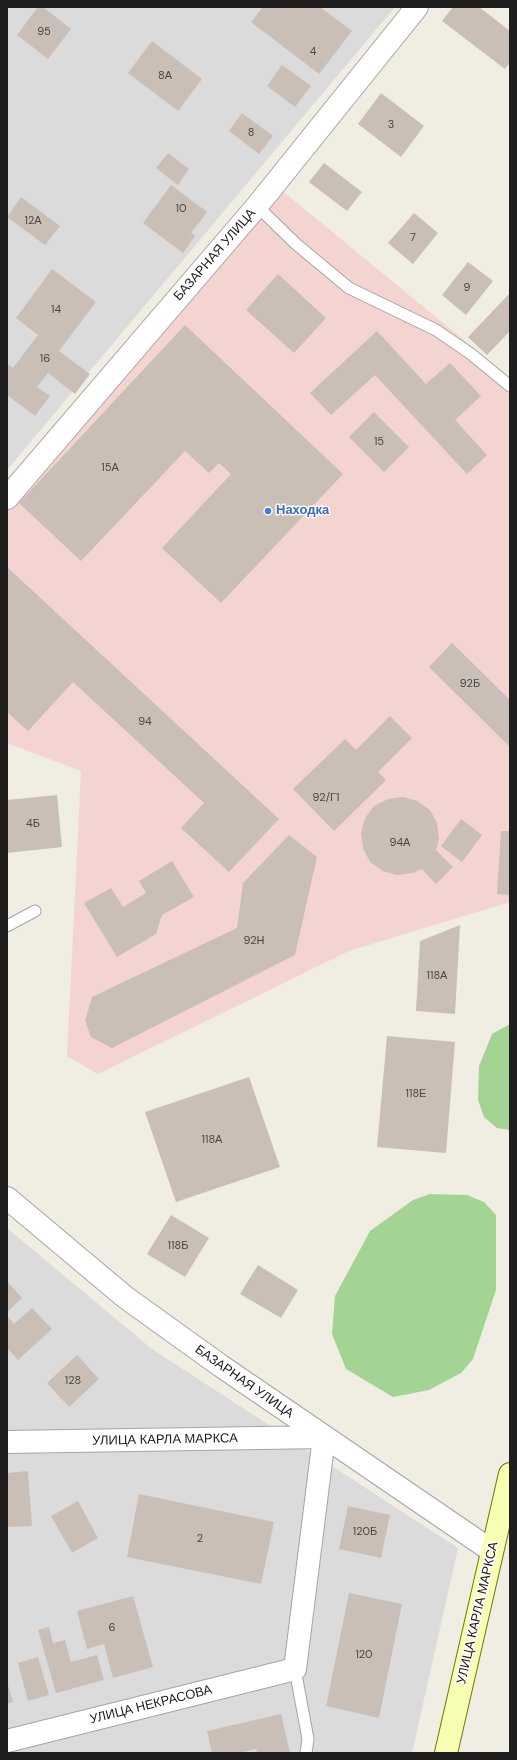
<!DOCTYPE html>
<html>
<head>
<meta charset="utf-8">
<style>
	body { margin:0 }
	#map { position:relative; width:517px; height:1760px; overflow:hidden; background:#f0ede3; font-family:"DM Sans",sans-serif }
	canvas { display:block }
	.frame { position:absolute; inset:0; border:8px solid #1e1e1e; pointer-events:none }
</style>
</head>
<body>
<div id="map">
<canvas width="517" height="1760"></canvas>
<div class="frame"></div>
</div>
<script>
const c = document.querySelector('canvas').getContext('2d');
c.lineJoin = 'round';
function paint(path, color) {
  c.fillStyle = color;
  c.fill(path, 'evenodd');
}
function shape(rows) {
  const path = new Path2D();
  for (const r of rows) {
    path.moveTo(r[0], r[1]);
    for (let i = 2; i < r.length; i += 2) path.lineTo(r[i], r[i + 1]);
  }
  return path;
}
function stroke(path, color, width, dash) {
  c.strokeStyle = color;
  c.lineWidth = width;
  c.lineCap = dash ? 'butt' : 'round';
  c.setLineDash(dash || []);
  c.stroke(path);
}
function write(font, color, halo, rows, align = 'center') {
  c.font = font + ' "DM Sans",sans-serif';
  c.lineWidth = 3;
  c.setLineDash([]);
  c.textBaseline = 'middle';
  c.strokeStyle = halo;
  c.fillStyle = color;
  for (const [text, x, y, turn = 0] of rows) {
    c.save();
    c.translate(x, y);
    c.rotate((+turn || 0) * Math.PI / 180);
    c.textAlign = isNaN(turn) ? turn : align;
    if (halo) c.strokeText(text, 0, 0);
    c.fillText(text, 0, 0);
    c.restore();
  }
}
paint(shape([
	[7,7,395,7,7,470],
	[7,1228,152,1349,458,1548,412,1753,7,1753]
]), '#dcdbdb');
paint(shape([
	[280,189,510,378,510,902,349,951,98,1074,67,1056,81,771,7,743,7,508]
]), '#f3d4d1');
paint(shape([
	[510,1024,510,1130,497,1128,484,1117,478,1100,479,1066,492,1034],
	[430,1194,467,1195,484,1202,496,1215,496,1290,473,1359,461,1373,429,1390,393,1397,346,1369,332,1334,335,1296,370,1231,413,1200]
]), '#a4d494');
paint(shape([
	[38,7,43,7,71,29,48,59,17,35],
	[263,7,320,7,352,31,319,74,251,22],
	[453,7,479,7,510,31,510,63,505,69,442,21],
	[152,41,202,79,178,111,128,73],
	[282,65,311,86,295,107,267,86],
	[381,93,424,126,401,157,358,124],
	[242,113,273,136,259,154,229,131],
	[168,153,189,169,178,185,156,168],
	[324,163,362,192,347,211,309,182],
	[171,185,207,212,191,233,195,236,183,253,143,223],
	[21,197,60,226,45,245,7,217],
	[414,213,438,233,413,264,388,243],
	[468,262,493,281,466,315,442,295],
	[52,269,96,302,59,351,90,374,75,394,48,373,37,387,50,396,35,416,7,395,7,364,13,368,38,335,16,318],
	[278,274,326,318,294,353,246,310],
	[510,293,510,331,487,355,468,337],
	[185,325,343,474,221,603,162,548,231,474,219,463,209,473,185,451,81,561,19,503],
	[377,331,426,384,450,363,481,396,455,420,487,455,467,474,375,375,331,415,310,393],
	[374,412,409,447,384,472,349,437],
	[7,567,279,819,229,872,181,828,204,803,73,682,28,731,7,712],
	[452,643,510,700,510,747,429,667],
	[390,716,412,738,378,772,386,780,334,831,293,789,345,739,356,750],
	[57,795,62,847,7,853,7,800],
	[403,797,417,801,430,810,437,823,439,839,436,850,453,867,436,884,422,869,413,873,397,875,383,871,370,862,363,848,361,833,365,818,374,806,388,799],
	[461,819,482,835,462,862,441,846],
	[501,831,510,831,510,895,497,894],
	[289,835,317,857,295,955,112,1048,91,1037,85,1021,92,997,237,928,243,883],
	[172,861,194,897,162,915,156,934,117,957,84,903,111,888,123,907,146,893,139,881],
	[460,925,455,1014,416,1011,420,941],
	[387,1036,455,1042,446,1153,377,1147],
	[249,1077,280,1167,176,1202,145,1112],
	[171,1215,209,1238,185,1277,147,1254],
	[258,1265,298,1290,281,1318,240,1294],
	[7,1281,22,1298,7,1312],
	[32,1308,52,1329,18,1360,7,1348,7,1316,14,1324],
	[77,1355,99,1379,69,1407,47,1383],
	[28,1471,32,1526,7,1527,7,1473],
	[139,1494,274,1522,261,1584,127,1557],
	[78,1501,98,1538,72,1553,51,1516],
	[348,1506,390,1515,381,1558,339,1549],
	[349,1593,402,1604,379,1718,326,1706],
	[133,1596,153,1667,113,1678,104,1644,87,1649,77,1611],
	[49,1627,53,1643,65,1640,71,1662,97,1655,104,1680,56,1693,38,1630],
	[38,1657,49,1695,28,1701,18,1663],
	[7,1682,13,1702,7,1704],
	[281,1714,290,1753,257,1753,256,1749,238,1753,212,1753,207,1731]
]), '#c9bfb6');
const service = shape([
	[257,206,296,244,349,288,436,330,471,354,510,386],
	[7,926,35,911],
	[295,1669,308,1739,306,1753]
]);
const minor = shape([
	[7,498,257,206,417,7],
	[7,1198,125,1297,221,1366,492,1551],
	[7,1442,324,1437,295,1669,7,1741]
]);
const secondary = shape([
	[446,1753,510,1474]
]);
stroke(service, '#a5a5a5', 13);
stroke(minor, '#a5a5a5', 24);
stroke(secondary, '#687b00', 24);
stroke(service, '#fff', 11);
stroke(minor, '#fff', 22);
stroke(secondary, '#f8ffb3', 22);
for (const [x, y, r, color] of [
	[268,511,4,"#3f7fe0"]
]) {
  const dot = new Path2D();
  dot.arc(x, y, r, 0, 2 * Math.PI);
  c.fillStyle = color;
  c.fill(dot);
  stroke(dot, '#fff', 1.5);
}
write('11px', '#494644', null, [
	["95",44,32],
	["4",313,52],
	["8А",165,76],
	["3",391,125],
	["8",251,133],
	["10",181,209],
	["12А",33,221],
	["7",413,238],
	["9",467,288],
	["14",56,310],
	["16",45,359],
	["15",379,442],
	["15А",110,468],
	["92Б",470,684],
	["94",145,722],
	["92/Г1",326,798],
	["4Б",33,824],
	["94А",400,843],
	["92Н",254,941],
	["118А",437,976],
	["118Е",416,1094],
	["118А",212,1140],
	["118Б",178,1246],
	["128",73,1381],
	["120Б",365,1532],
	["2",200,1539],
	["6",112,1628],
	["120",364,1655]
]);
write('13px', '#1e1e1e', '#fff', [
	["БАЗАРНАЯ УЛИЦА",215,255,-49],
	["БАЗАРНАЯ УЛИЦА",244,1382,35],
	["УЛИЦА КАРЛА МАРКСА",165,1440,-1],
	["УЛИЦА КАРЛА МАРКСА",478,1613,-77],
	["УЛИЦА НЕКРАСОВА",151,1705,-14]
]);
write('bold 13px', '#366cbe', '#fff', [
	["Находка",276,511]
], 'left');
</script>
</body>
</html>
